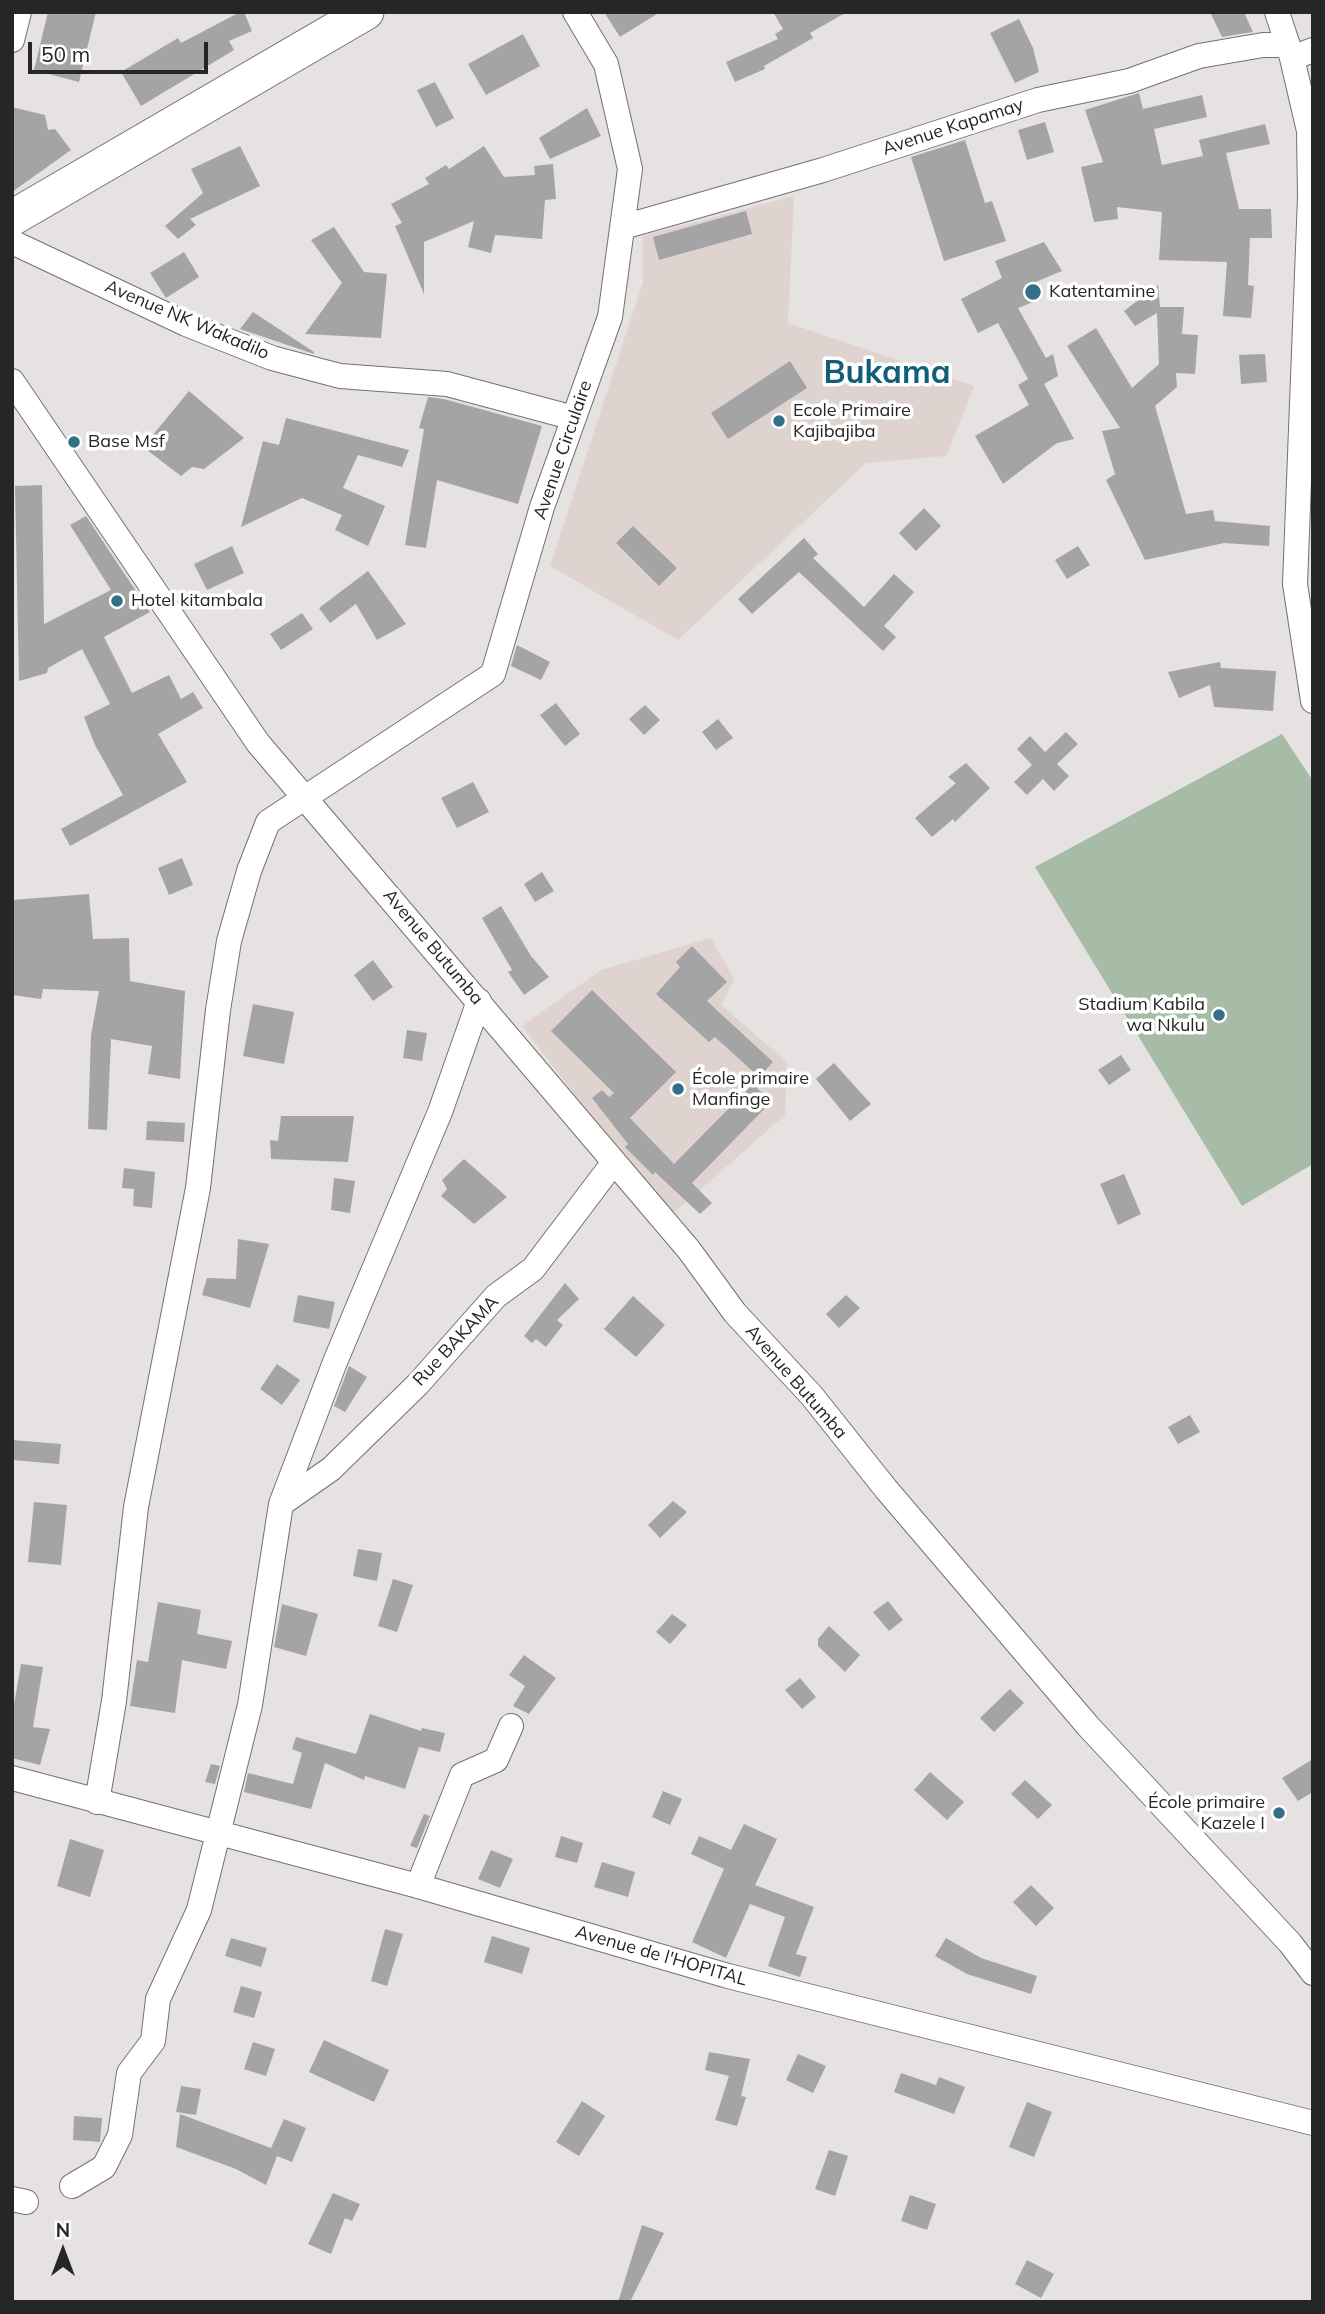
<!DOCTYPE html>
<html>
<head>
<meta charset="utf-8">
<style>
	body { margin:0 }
	#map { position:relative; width:1325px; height:2314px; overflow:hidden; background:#e6e2e1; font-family:Mulish,sans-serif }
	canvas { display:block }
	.frame { position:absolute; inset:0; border:14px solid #272626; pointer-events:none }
	.north { position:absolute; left:28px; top:2216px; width:70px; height:70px; -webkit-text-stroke:5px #fff; paint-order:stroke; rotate:0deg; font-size:19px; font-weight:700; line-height:28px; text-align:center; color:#272626 }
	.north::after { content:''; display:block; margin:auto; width:24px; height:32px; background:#272626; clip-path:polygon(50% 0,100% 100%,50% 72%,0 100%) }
	.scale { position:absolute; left:28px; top:42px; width:180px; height:32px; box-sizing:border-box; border:4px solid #272626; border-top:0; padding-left:9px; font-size:21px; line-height:24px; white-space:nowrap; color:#272626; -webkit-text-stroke:5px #fff; paint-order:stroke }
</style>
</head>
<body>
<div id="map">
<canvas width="1325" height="2314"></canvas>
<div class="frame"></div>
<div class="north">N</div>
<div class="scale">50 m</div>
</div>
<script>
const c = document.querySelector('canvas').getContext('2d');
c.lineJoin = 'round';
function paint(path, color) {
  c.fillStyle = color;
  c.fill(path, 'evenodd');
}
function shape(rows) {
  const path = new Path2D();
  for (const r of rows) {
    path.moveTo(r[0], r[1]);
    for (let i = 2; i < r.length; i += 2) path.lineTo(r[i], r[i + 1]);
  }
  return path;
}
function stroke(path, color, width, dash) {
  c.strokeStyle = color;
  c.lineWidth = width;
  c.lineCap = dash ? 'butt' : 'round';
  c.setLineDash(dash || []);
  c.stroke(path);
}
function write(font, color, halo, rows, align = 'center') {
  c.font = font + ' Mulish,sans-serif';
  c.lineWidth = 7;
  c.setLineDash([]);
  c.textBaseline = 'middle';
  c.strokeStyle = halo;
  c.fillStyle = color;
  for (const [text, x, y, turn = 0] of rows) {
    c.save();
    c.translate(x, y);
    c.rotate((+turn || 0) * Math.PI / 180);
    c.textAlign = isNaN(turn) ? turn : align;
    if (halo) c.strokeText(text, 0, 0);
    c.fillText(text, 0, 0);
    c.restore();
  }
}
paint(shape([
	[794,196,788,323,974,386,946,456,866,463,678,640,550,566,643,282,643,236],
	[711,938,734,979,721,1005,787,1062,785,1115,669,1217,522,1026,601,970]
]), '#ded3cf');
paint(shape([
	[1282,734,1313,781,1313,1164,1242,1206,1035,867]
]), '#a6bca6');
paint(shape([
	[48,12,96,12,79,82,34,70],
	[240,12,244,12,252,31,229,41,234,50,141,106,121,72,178,38,181,43],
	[604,12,660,12,620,37],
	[773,12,847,12,810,33,813,38,764,66,765,69,735,82,726,62,778,39,775,34,783,29],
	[1210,12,1244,12,1253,32,1222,37],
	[1019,19,1033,48,1039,72,1015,83,990,33],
	[523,34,540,66,486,95,468,64],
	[435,82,454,118,436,127,417,90],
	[1139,93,1143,109,1202,95,1207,117,1154,129,1162,165,1203,156,1199,140,1265,124,1270,144,1226,153,1239,209,1271,209,1272,238,1250,238,1248,285,1254,286,1251,318,1223,316,1227,262,1159,260,1162,212,1117,207,1118,219,1094,222,1081,167,1103,162,1085,110],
	[12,107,45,115,48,130,55,129,71,150,12,192],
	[587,108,601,136,550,159,539,138],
	[1045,122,1054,152,1027,160,1018,130],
	[965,140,985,203,992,201,1006,241,944,261,911,157],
	[240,146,260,186,190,219,196,225,178,239,165,226,203,193,191,169],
	[484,146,504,177,535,175,534,166,553,164,556,199,545,200,542,239,495,235,491,253,468,247,474,221,424,242,424,294,395,226,402,223,391,204,429,184,425,178,446,165,449,169],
	[746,211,752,234,659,260,653,237],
	[334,227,364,272,387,274,381,338,305,334,342,283,311,240],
	[1044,242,1062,271,1033,283,1038,300,1018,308,1046,358,1053,354,1058,376,1044,384,1074,439,1057,443,1003,484,975,436,1029,405,1018,385,1028,379,998,323,978,333,961,299,1002,278,995,261],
	[184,252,199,277,166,298,150,273],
	[1158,285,1160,307,1184,307,1182,334,1198,335,1195,374,1176,373,1177,387,1155,406,1186,514,1213,510,1215,521,1270,526,1269,546,1224,543,1145,560,1106,480,1115,474,1102,431,1120,428,1067,346,1096,328,1132,388,1159,364,1157,313,1135,326,1124,311],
	[253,312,314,352,314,354,240,329],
	[1265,354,1267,382,1241,384,1239,355],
	[790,361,807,388,728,439,711,413],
	[189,391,244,438,204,469,192,467,181,476,143,447],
	[428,397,444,399,542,426,518,504,437,480,426,548,405,545,424,429,419,428],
	[286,418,409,450,402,467,358,455,343,488,385,506,368,546,335,530,342,515,302,498,241,527,263,441,279,445],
	[42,485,44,624,111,590,70,525,86,516,150,612,104,637,132,693,169,675,181,699,193,692,203,708,158,734,187,782,70,846,61,829,123,795,95,745,84,717,110,704,82,649,48,668,47,673,19,681,15,486],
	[924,508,941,526,916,551,899,533],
	[633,526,677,568,659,586,616,543],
	[804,538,818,554,813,558,864,607,894,574,914,592,884,626,896,637,883,651,799,572,752,614,738,599],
	[232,546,244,573,207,590,194,564],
	[1078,546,1090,565,1067,579,1055,560],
	[368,571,406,624,377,640,356,604,330,623,319,608],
	[302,613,313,629,281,650,270,634],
	[517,645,550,662,541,680,511,666],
	[1220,662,1221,668,1276,671,1273,711,1214,707,1210,685,1179,698,1168,672],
	[556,703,580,734,565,746,540,715],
	[645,705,660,720,644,735,629,719],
	[718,719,733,738,716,750,702,732],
	[1066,732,1078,744,1057,764,1069,776,1054,791,1043,779,1027,795,1014,782,1032,765,1017,749,1030,736,1045,752],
	[966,763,990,788,955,822,953,819,932,837,915,818,956,783,948,777],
	[473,782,489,812,457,828,441,798],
	[182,858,193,885,169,895,158,868],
	[542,872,554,891,535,902,524,884],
	[89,894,93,939,129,938,130,981,185,991,180,1079,148,1074,152,1046,111,1039,107,1130,88,1129,91,1035,99,991,43,989,41,999,12,995,12,900],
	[501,906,531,956,549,977,524,995,508,972,512,970,482,918],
	[692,946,727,982,707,1001,773,1062,759,1077,715,1037,709,1042,656,994,680,967,676,962],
	[373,960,393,987,373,1001,354,975],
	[592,990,676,1072,630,1118,674,1164,753,1084,771,1102,692,1183,712,1203,700,1214,655,1172,653,1175,625,1147,628,1144,592,1098,602,1090,609,1097,614,1093,551,1031],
	[253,1004,294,1012,284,1064,243,1056],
	[407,1030,427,1033,422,1061,403,1058],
	[1121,1055,1131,1070,1109,1085,1098,1070],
	[834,1063,871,1104,850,1121,816,1079],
	[281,1116,354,1116,348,1162,271,1159,270,1140,278,1141],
	[147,1121,185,1123,184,1142,146,1140],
	[464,1159,507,1197,474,1224,441,1196,447,1189,442,1180],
	[124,1168,155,1172,152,1208,133,1206,134,1189,122,1188],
	[1124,1174,1141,1214,1118,1225,1100,1184],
	[334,1178,355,1181,350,1213,331,1210],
	[238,1239,269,1244,250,1308,202,1295,207,1278,236,1279],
	[565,1283,579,1299,557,1320,563,1325,546,1347,536,1339,532,1343,524,1336],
	[298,1295,335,1302,329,1329,293,1322],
	[846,1295,860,1308,839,1328,826,1314],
	[633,1296,665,1325,636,1357,604,1329],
	[277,1364,300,1380,282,1405,260,1389],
	[349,1366,367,1377,345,1412,334,1406],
	[1190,1415,1200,1432,1178,1444,1168,1427],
	[12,1440,61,1444,59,1464,12,1460],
	[673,1501,687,1512,660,1538,648,1525],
	[34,1502,67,1505,61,1565,28,1562],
	[358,1549,382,1553,377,1581,353,1576],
	[393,1579,413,1585,397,1632,378,1626],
	[888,1601,903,1620,889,1631,873,1612],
	[158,1602,201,1610,197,1634,232,1641,226,1669,182,1660,175,1713,130,1706,137,1660,148,1662],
	[282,1604,318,1614,306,1656,274,1647],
	[672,1614,687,1625,670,1644,656,1632],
	[829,1626,860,1655,845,1672,818,1646,818,1639],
	[524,1655,556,1678,529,1714,513,1706,525,1686,509,1675],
	[21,1664,43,1667,33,1727,50,1729,40,1765,12,1758,12,1716],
	[800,1678,816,1697,802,1709,785,1690],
	[1010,1689,1024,1703,994,1732,980,1718],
	[370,1714,421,1731,422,1728,445,1733,440,1752,419,1747,405,1789,365,1776,364,1780,325,1763,311,1809,244,1792,248,1773,293,1784,302,1753,292,1749,296,1737,356,1754],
	[1313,1759,1313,1792,1298,1801,1282,1778],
	[211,1764,220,1766,215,1784,205,1782],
	[930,1772,964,1802,947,1820,914,1790],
	[1025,1780,1052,1805,1038,1819,1011,1794],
	[663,1791,682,1799,670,1825,652,1817],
	[424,1814,430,1816,417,1848,410,1846],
	[744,1824,777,1839,755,1885,814,1907,796,1954,807,1957,800,1977,768,1966,785,1917,750,1904,726,1958,692,1942,724,1869,691,1854,699,1836,731,1850],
	[561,1836,583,1843,577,1863,555,1857],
	[70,1839,104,1850,90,1897,57,1886],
	[491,1850,513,1859,500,1888,478,1879],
	[602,1862,635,1872,628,1897,594,1887],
	[1031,1885,1054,1908,1036,1926,1013,1902],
	[385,1929,403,1934,387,1986,371,1981],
	[492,1936,530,1948,522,1974,484,1962],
	[231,1938,267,1948,261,1967,225,1956],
	[946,1938,981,1958,1037,1976,1031,1994,967,1974,935,1956],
	[241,1986,262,1992,254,2018,233,2012],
	[324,2040,389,2070,374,2102,309,2072],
	[253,2042,275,2049,266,2076,244,2069],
	[709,2052,750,2059,741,2096,746,2097,737,2126,715,2120,729,2076,705,2070],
	[798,2054,826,2066,813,2093,786,2080],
	[901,2073,936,2085,939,2077,965,2087,954,2114,894,2092],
	[181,2086,201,2089,196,2115,176,2112],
	[582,2101,605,2116,579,2156,556,2142],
	[1027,2102,1052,2112,1034,2157,1009,2147],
	[180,2114,271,2148,284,2119,306,2128,292,2162,277,2156,266,2185,236,2169,176,2147],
	[74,2116,102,2118,100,2142,73,2140],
	[829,2150,848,2156,835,2196,815,2189],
	[333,2193,360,2204,352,2221,345,2218,331,2254,308,2244],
	[910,2195,936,2204,927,2230,901,2221],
	[642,2225,664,2233,630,2302,618,2302],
	[1027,2260,1054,2274,1041,2298,1015,2284]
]), '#a4a4a7');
const minor = shape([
	[1277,12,1292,58,1309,131,1310,197,1295,584,1313,701],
	[12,40,19,12],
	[1292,58,1313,50],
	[623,227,823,170,1038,100,1129,81,1199,56,1263,45,1288,45],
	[12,242,186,324,272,358,340,376,447,384,574,418],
	[12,381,258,743,689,1250,735,1313,812,1396,886,1489,1088,1726,1290,1943,1313,1973],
	[281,1504,331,1469,418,1384,496,1296,533,1269,614,1162],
	[12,1778,418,1886,728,1976,1313,2123],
	[97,1802,114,1701,136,1507,198,1188,218,1010,229,941,249,871,268,822,493,674,542,507,610,317,630,169,606,64,575,12],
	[418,1886,462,1775,496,1760,511,1726],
	[72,2186,104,2167,120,2135,129,2073,153,2041,158,1999,199,1910,250,1705,281,1504,335,1362,440,1112,479,1001],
	[12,2199,26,2202]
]);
const secondary = shape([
	[12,218,366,12]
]);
stroke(minor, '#747170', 26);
stroke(secondary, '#747170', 37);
stroke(minor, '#fff', 24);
stroke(secondary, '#fff', 35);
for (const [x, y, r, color] of [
	[1033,292,9,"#336f86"],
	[779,421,7,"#336f86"],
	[74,442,7,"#336f86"],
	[117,601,7,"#336f86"],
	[1219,1015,7,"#336f86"],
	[678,1089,7,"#336f86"],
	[1279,1813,7,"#336f86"]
]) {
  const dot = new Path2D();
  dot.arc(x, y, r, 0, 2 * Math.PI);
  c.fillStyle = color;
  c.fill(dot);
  stroke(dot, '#fff', 2.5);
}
write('18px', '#272626', '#fff', [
	["Avenue Kapamay",953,127,-18],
	["Avenue NK Wakadilo",187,320,23],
	["Avenue Circulaire",563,450,-71],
	["Avenue Butumba",433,947,50],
	["Rue BAKAMA",456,1341,-47],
	["Avenue Butumba",796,1382,49],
	["Avenue de l'HOPITAL",661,1956,16]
]);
write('18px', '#272626', '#fff', [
	["Katentamine",1049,292],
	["Ecole Primaire",793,411],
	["Kajibajiba",793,432],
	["Base Msf",88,442],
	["Hotel kitambala",131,601],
	["Stadium Kabila",1205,1005,"right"],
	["wa Nkulu",1205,1026,"right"],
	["École primaire",692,1079],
	["Manfinge",692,1100],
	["École primaire",1265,1803,"right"],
	["Kazele I",1265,1824,"right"]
], 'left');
write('bold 32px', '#105e77', '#fff', [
	["Bukama",887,373]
]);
</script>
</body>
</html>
